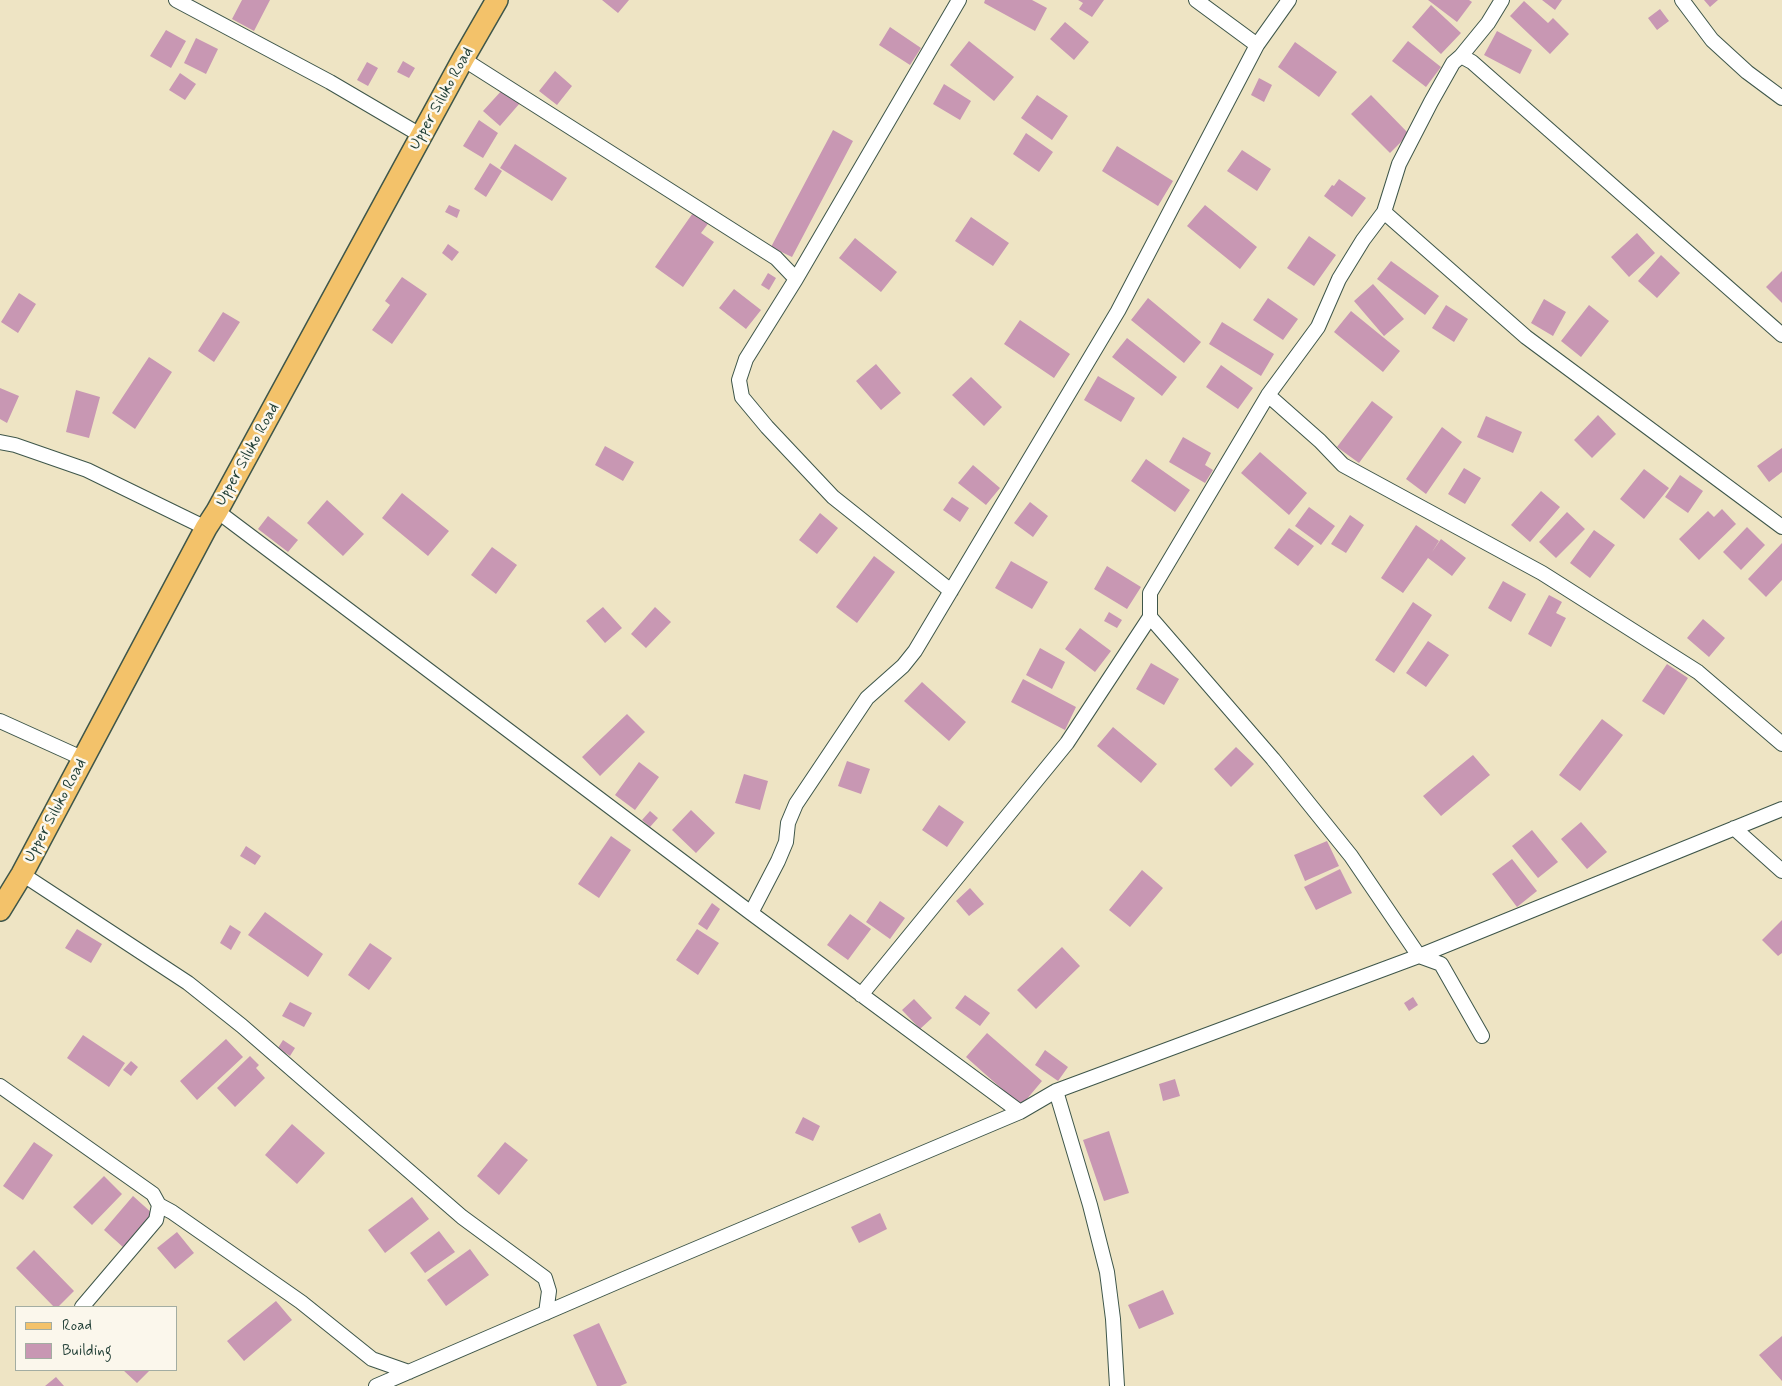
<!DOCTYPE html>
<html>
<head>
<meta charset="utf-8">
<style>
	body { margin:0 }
	#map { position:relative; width:1782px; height:1386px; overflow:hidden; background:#eee4c4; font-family:Mynerve,sans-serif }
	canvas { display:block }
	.legend { position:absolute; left:15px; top:1306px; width:162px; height:65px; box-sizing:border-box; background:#fbf7ec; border:1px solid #a3ada2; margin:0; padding:6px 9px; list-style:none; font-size:15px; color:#1f3d34 }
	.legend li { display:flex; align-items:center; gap:10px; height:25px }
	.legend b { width:25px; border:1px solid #a3ada2 }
</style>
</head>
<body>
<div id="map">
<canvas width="1782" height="1386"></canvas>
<ul class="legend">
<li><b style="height:6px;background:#f3c26a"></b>Road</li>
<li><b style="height:14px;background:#c897b3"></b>Building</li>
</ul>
</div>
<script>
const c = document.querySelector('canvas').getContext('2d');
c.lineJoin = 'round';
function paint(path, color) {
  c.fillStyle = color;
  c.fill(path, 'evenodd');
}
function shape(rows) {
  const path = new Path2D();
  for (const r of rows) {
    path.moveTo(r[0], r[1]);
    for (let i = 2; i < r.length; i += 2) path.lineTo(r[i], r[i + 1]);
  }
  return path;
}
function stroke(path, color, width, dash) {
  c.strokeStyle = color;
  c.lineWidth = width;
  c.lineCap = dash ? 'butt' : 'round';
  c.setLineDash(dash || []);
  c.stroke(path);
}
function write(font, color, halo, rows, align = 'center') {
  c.font = font + ' Mynerve,sans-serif';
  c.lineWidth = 5;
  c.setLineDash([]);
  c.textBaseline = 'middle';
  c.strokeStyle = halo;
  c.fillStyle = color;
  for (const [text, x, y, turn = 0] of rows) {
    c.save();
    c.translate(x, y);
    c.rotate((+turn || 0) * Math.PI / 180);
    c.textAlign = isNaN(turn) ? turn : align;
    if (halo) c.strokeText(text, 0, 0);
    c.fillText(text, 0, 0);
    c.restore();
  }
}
paint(shape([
	[242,0,270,0,254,31,232,19],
	[602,0,629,0,618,13],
	[985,0,1032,0,1047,8,1035,31,984,3],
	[1078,0,1104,0,1092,17,1079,9,1083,3],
	[1428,0,1469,0,1472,2,1457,22],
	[1542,0,1562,0,1555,10],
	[1704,0,1718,0,1710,7],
	[1524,1,1548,23,1553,18,1569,34,1550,54,1510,16],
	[1431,5,1461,33,1441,54,1412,27],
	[1660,9,1669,21,1657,30,1648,18],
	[1065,22,1089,42,1074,60,1050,39],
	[890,27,921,48,910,65,879,45],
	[166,30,186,41,171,68,150,56],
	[1497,31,1532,50,1520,74,1484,55],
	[196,38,218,49,206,74,184,63],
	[969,41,1014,77,994,101,950,65],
	[1408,41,1441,67,1426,87,1392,61],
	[1295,42,1337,72,1319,97,1278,67],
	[403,61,415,68,409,78,397,72],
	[367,62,378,68,368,86,357,80],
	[555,71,572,86,557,105,539,91],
	[180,73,196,84,185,100,169,90],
	[1259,78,1272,85,1264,102,1251,95],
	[944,84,971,101,960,120,933,104],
	[503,89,520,103,500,126,483,111],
	[1037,95,1068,116,1052,140,1021,118],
	[1371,95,1409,134,1390,153,1351,114],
	[479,120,498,133,483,158,463,146],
	[833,130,853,141,792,257,771,247],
	[1026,133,1053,152,1039,172,1013,154],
	[515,144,567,178,552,201,500,168],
	[1117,146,1173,181,1158,206,1102,171],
	[1242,150,1271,169,1257,191,1227,171],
	[490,163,502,171,486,197,474,189],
	[1339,179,1366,198,1352,217,1324,196,1332,185,1334,186],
	[449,205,460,210,457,218,445,212],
	[1205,205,1257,247,1240,269,1187,226],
	[695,210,710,221,701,233,714,242,683,287,655,267],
	[971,217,1009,243,993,266,955,241],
	[1637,233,1655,253,1629,277,1611,257],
	[1309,236,1336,255,1314,286,1287,268],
	[855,238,897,272,881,292,839,258],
	[448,244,459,252,452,261,442,253],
	[1661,255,1680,273,1657,298,1638,281],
	[1391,261,1439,296,1425,315,1377,279],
	[1782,271,1782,303,1766,287],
	[768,273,776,278,769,290,761,285],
	[402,277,427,294,392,344,372,330,390,305,385,301],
	[1373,284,1404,319,1384,336,1354,301],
	[734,289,761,310,746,329,719,308],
	[19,293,36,304,18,333,1,322],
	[1148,298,1201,342,1184,363,1131,320],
	[1268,298,1298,319,1283,340,1253,320],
	[1544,299,1566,312,1553,336,1531,323],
	[1446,305,1468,319,1454,342,1432,328],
	[1589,305,1609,321,1581,357,1561,341],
	[1351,311,1400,351,1383,372,1334,332],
	[223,312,240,322,214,362,198,351],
	[1020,320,1070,354,1054,378,1004,344],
	[1222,322,1274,354,1261,376,1209,344],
	[1127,338,1177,377,1162,396,1112,357],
	[149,357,172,372,135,429,112,413],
	[876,364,901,393,881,410,856,381],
	[1221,365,1253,388,1238,409,1206,387],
	[1098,376,1135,398,1121,422,1084,400],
	[971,377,1002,407,984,426,952,395],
	[0,388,19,396,7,423,0,419],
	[76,390,100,397,89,438,66,432],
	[1372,401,1393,417,1359,463,1337,447],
	[1598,415,1616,434,1592,458,1574,440],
	[1486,416,1522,432,1513,453,1477,437],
	[1442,427,1462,442,1426,494,1406,479],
	[1183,437,1211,453,1205,465,1213,470,1205,483,1169,462],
	[605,446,634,462,623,481,595,465],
	[1782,448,1782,472,1769,482,1757,466],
	[1260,452,1307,493,1289,515,1241,473],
	[1146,459,1190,490,1175,512,1131,481],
	[973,465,1000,488,986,505,958,483],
	[1464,468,1481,478,1465,504,1448,494],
	[1644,469,1669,488,1644,519,1620,499],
	[1680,475,1703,491,1688,513,1665,497],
	[1541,491,1560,507,1530,542,1511,525],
	[402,493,449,531,428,556,382,518],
	[952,497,969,508,960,522,943,510],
	[327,500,364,534,343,556,307,523],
	[1030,502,1048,516,1033,537,1014,523],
	[1309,507,1335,526,1321,545,1295,526],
	[1722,509,1736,524,1699,560,1679,539,1708,511,1714,517],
	[1567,512,1585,529,1556,558,1539,542],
	[820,513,838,528,817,554,799,540],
	[1350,515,1364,525,1346,553,1331,544],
	[268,516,298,540,288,552,258,529],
	[1416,525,1439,541,1432,552,1441,539,1466,558,1452,576,1428,558,1403,593,1381,578],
	[1747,527,1765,545,1741,570,1723,552],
	[1289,528,1314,546,1298,566,1274,548],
	[1594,530,1615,545,1590,578,1570,563],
	[1782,543,1782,580,1766,597,1748,579],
	[492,547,517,565,496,594,471,575],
	[874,556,895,572,857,623,836,607],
	[1011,561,1048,582,1032,609,995,588],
	[1107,566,1141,587,1127,609,1094,589],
	[1503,581,1526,594,1511,622,1488,608],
	[1549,595,1562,602,1556,613,1566,618,1551,647,1528,634],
	[1413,602,1432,615,1394,673,1375,660],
	[603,607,622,628,605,643,586,621],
	[655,607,671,622,646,648,631,634],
	[1109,612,1122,620,1117,628,1104,621],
	[1703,619,1725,638,1709,657,1687,638],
	[1080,628,1111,651,1095,672,1065,649],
	[1428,641,1449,655,1426,687,1406,673],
	[1040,648,1065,662,1052,689,1026,675],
	[1151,663,1179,679,1164,705,1136,689],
	[1667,664,1688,678,1664,715,1642,701],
	[1023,679,1076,707,1065,730,1011,702],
	[922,682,966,722,949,741,904,701],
	[627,714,645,732,600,776,582,757],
	[1602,719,1623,735,1580,791,1559,775],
	[1113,727,1157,764,1141,783,1097,746],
	[1236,747,1254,764,1231,787,1214,769],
	[1473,755,1490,775,1441,816,1423,796],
	[847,761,870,769,861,794,838,786],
	[639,762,659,777,635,810,615,795],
	[744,774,768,781,760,810,735,803],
	[939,805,964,822,947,847,922,830],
	[691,810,715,833,696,853,672,830],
	[650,811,658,818,650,827,642,820],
	[1581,822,1607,852,1587,869,1561,839],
	[1532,830,1558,862,1538,878,1512,846],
	[611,836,631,850,599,898,578,884],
	[1327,841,1339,866,1305,881,1294,855],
	[246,846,261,856,255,865,240,856],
	[1512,859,1537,891,1517,907,1492,874],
	[1340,869,1352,893,1316,910,1304,887],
	[1142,870,1163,888,1130,927,1109,910],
	[970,888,984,904,969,916,956,901],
	[880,901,905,918,890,939,866,922],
	[712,903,720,909,707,930,698,924],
	[265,912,323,954,308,977,248,935],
	[850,914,871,929,848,960,827,945],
	[1782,920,1782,953,1778,956,1762,940],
	[230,925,241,932,231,950,220,943],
	[77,929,102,944,91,963,65,948],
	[697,929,719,943,698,975,676,960],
	[370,943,392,958,369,990,348,975],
	[1062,947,1080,966,1036,1009,1017,990],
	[965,995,990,1013,980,1026,955,1008],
	[1413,997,1418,1005,1409,1011,1404,1003],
	[914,999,932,1018,920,1029,902,1010],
	[290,1002,312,1013,304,1027,282,1016],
	[987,1033,1042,1081,1021,1106,966,1057],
	[83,1035,125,1063,109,1087,67,1058],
	[226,1039,243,1057,197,1100,180,1081],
	[283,1040,295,1048,290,1056,278,1048],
	[1045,1050,1068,1067,1058,1081,1035,1065],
	[250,1056,259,1065,256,1068,265,1078,235,1107,217,1088],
	[131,1061,138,1067,131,1076,123,1070],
	[1175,1079,1180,1096,1163,1101,1159,1084],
	[803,1117,820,1126,813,1141,795,1133],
	[292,1124,325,1153,297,1184,265,1155],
	[1109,1131,1129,1193,1104,1201,1083,1140],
	[34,1142,53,1155,23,1200,3,1186],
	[505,1142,528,1160,499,1195,477,1176],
	[104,1176,122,1194,92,1225,73,1207],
	[133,1196,153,1214,124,1248,104,1230],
	[412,1197,429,1219,385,1253,368,1230],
	[880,1213,887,1229,859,1243,851,1227],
	[439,1231,455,1252,425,1273,410,1253],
	[177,1232,194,1253,175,1269,157,1248],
	[470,1249,489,1275,446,1306,427,1280],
	[34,1250,74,1291,58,1307,54,1307,16,1268],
	[1163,1290,1174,1314,1139,1329,1128,1305],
	[276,1301,292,1320,244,1361,227,1341],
	[599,1323,627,1383,620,1386,597,1386,573,1335],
	[1782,1336,1782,1381,1759,1355],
	[123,1370,150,1370,137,1383],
	[56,1377,64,1386,45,1386]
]), '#c897b3');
const minor = shape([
	[176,0,330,82,422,136],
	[1196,0,1257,45],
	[1682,0,1712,40,1747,72,1782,98],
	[1461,56,1472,62,1782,335],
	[463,59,776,258,796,279,746,359,739,380,742,397,767,427,833,497,951,591],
	[1384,212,1526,337,1782,527],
	[796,279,959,0],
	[1268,395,1320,441,1343,465,1542,573,1698,672,1782,744],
	[0,442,15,445,87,470,206,528],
	[217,511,751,913,1020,1112],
	[0,721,84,759],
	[1734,828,1782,871],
	[22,874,188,983,242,1026,462,1217,545,1278,549,1291,546,1313],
	[751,913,778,861,786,842,788,823,796,804,867,698,903,666,915,651,1118,311,1257,45,1289,0],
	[861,995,1067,743,1150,617],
	[1482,1036,1441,964,1419,956,1351,856,1273,759,1150,617,1150,593,1268,395,1318,327,1339,279,1363,240,1384,212,1399,164,1431,102,1453,63,1461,56,1488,23,1502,0],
	[0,1086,153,1194,159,1205,156,1220,82,1307],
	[1056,1091,1090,1205,1107,1272,1113,1319,1117,1386],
	[159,1205,172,1212,301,1302,372,1359,409,1372],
	[376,1386,624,1279,1020,1112,1056,1091,1419,956,1782,809]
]);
const primary = shape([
	[0,910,22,874,206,528,217,511,463,59,497,0]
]);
stroke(minor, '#3e564a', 16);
stroke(primary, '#3e564a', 24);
stroke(minor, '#fff', 14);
stroke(primary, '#f3c26a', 21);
write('16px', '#1f3d34', '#fbf7ec', [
	["Upper Siluko Road",442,99,-61],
	["Upper Siluko Road",248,455,-61],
	["Upper Siluko Road",56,811,-62]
]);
</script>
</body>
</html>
